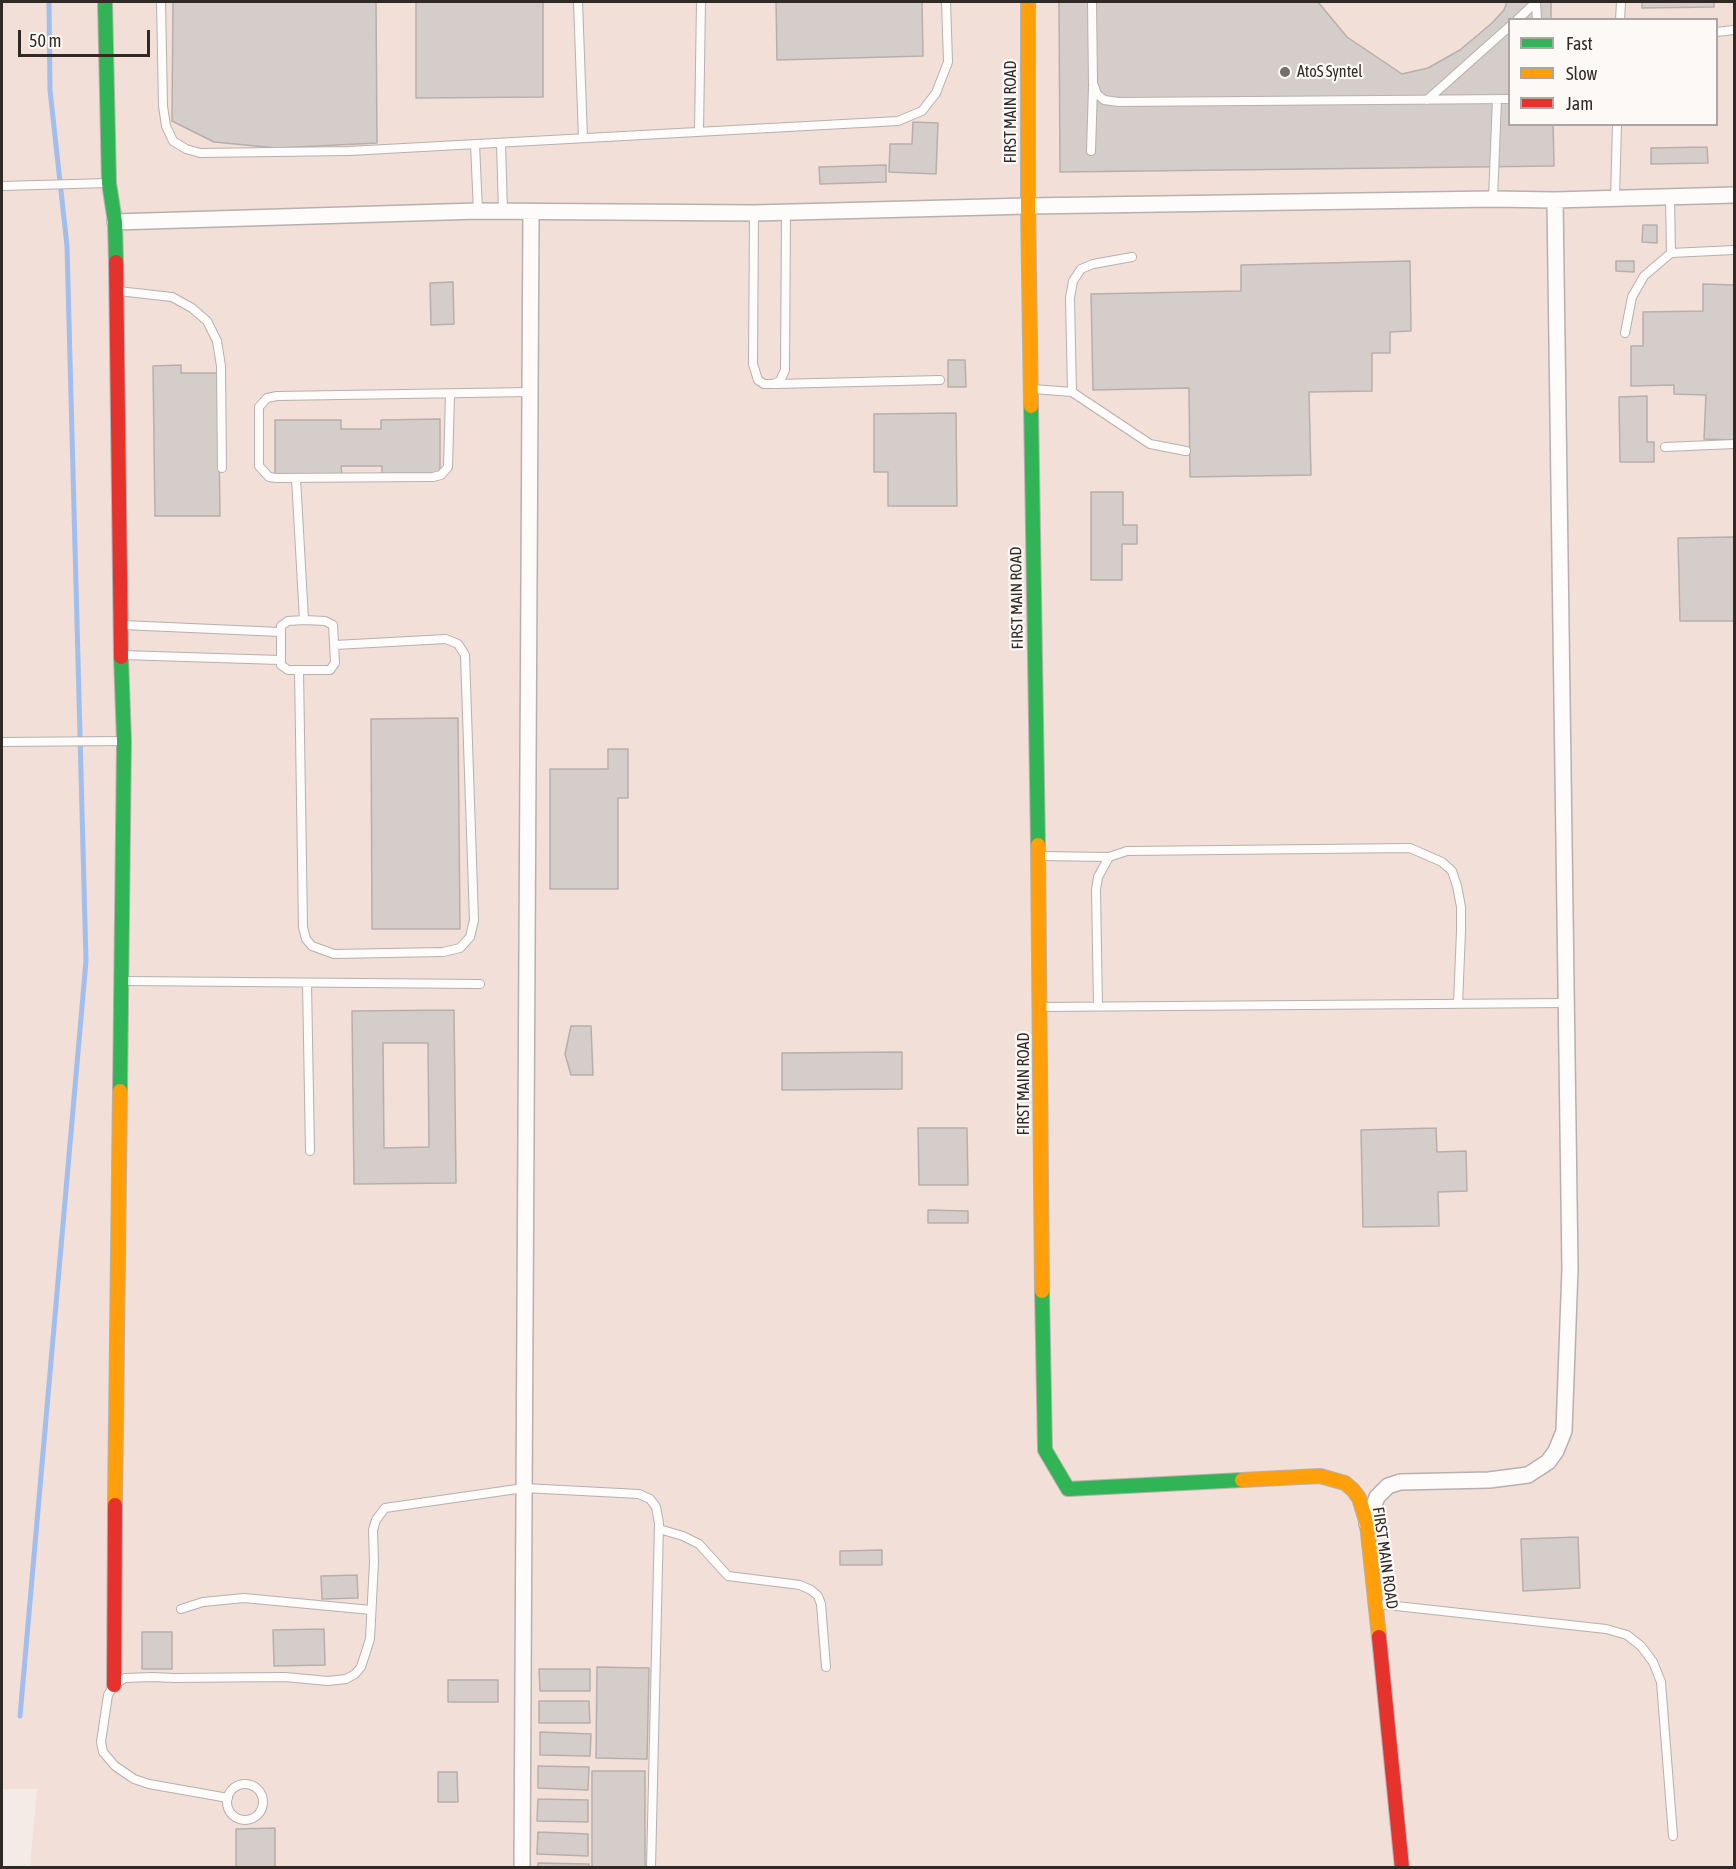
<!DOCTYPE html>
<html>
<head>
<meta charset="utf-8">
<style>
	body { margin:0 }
	#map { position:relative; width:1736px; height:1869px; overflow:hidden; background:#f4ebe7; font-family:"Asap Condensed",sans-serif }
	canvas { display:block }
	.frame { position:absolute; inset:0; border:3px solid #302a27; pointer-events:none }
	.legend { position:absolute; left:1508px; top:18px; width:210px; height:108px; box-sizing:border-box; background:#fdf9f7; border:2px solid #aba6a4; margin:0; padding:8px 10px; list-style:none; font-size:18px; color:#302a27 }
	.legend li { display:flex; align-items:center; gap:12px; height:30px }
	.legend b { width:30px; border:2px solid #aba6a4 }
	.scale { position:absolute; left:18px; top:30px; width:132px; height:27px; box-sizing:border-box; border:3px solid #302a27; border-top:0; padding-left:8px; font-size:18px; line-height:21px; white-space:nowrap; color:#302a27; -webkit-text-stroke:4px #fdf9f7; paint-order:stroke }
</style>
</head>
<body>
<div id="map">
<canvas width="1736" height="1869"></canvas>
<div class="frame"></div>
<ul class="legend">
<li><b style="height:8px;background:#30b455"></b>Fast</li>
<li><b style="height:8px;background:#ff9f0a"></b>Slow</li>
<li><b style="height:8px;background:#e5322d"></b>Jam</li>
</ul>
<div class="scale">50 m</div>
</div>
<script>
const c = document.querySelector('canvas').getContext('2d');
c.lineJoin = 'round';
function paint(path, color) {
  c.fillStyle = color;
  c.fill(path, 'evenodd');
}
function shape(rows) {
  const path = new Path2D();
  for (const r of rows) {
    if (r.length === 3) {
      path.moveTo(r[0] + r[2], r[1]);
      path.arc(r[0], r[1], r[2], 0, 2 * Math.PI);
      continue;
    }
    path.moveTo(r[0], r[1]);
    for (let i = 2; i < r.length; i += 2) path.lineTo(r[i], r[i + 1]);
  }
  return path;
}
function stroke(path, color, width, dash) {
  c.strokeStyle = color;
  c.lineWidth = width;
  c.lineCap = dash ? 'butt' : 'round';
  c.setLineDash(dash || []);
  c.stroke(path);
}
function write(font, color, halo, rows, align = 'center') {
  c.font = font + ' "Asap Condensed",sans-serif';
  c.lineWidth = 4.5;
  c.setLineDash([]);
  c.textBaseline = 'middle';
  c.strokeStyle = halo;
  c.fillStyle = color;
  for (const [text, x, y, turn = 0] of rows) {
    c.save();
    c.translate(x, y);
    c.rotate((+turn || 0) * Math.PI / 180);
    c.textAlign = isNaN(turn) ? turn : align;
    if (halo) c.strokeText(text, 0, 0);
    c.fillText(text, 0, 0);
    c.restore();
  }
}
paint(shape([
	[2,2,1734,2,1734,1867,30,1868,37,1789,2,1789],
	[1510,20,1716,20,1716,124,1510,124]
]), '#f1dfd8');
stroke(shape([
	[20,1716,86,961,67,246,50,90,49,2]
]), '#a2beed', 5);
const building = shape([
	[173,2,376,2,377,143,277,148,214,142,172,121,173,2],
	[416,2,543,2,543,97,416,98,416,2],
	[776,2,922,2,923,56,777,60,776,2],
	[1059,2,1551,2,1551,20,1510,20,1510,124,1553,124,1554,166,1060,172,1059,2],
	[1318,2,1507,2,1504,10,1492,23,1460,50,1428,68,1402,74,1347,37,1318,2],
	[1642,2,1714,2,1714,7,1642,8,1642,2],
	[913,122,938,123,936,174,889,172,890,144,912,144,913,122],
	[1707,147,1708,163,1651,164,1651,148,1707,147],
	[886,165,886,182,820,184,819,167,886,165],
	[1643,225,1657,225,1657,243,1642,242,1643,225],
	[1410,261,1411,331,1390,332,1390,353,1372,353,1372,391,1309,392,1311,475,1190,477,1189,388,1093,390,1091,294,1241,291,1241,265,1410,261],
	[1616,261,1634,261,1634,272,1616,271,1616,261],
	[453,282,454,324,431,325,430,283,453,282],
	[1703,284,1734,285,1734,440,1704,439,1706,395,1674,394,1674,385,1631,386,1631,346,1643,346,1643,312,1703,311,1703,284],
	[948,360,965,360,966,387,948,387,948,360],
	[181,365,181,373,218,373,220,516,155,516,153,366,181,365],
	[1647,396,1647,442,1654,442,1654,462,1620,462,1619,397,1647,396],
	[956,413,957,506,888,506,888,472,874,472,874,414,956,413],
	[440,419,440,474,382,474,382,466,341,466,342,474,275,475,275,420,341,420,341,429,381,429,381,420,440,419],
	[1091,492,1123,492,1123,525,1137,525,1137,544,1122,544,1122,580,1091,580,1091,492],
	[1734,537,1734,621,1680,621,1678,538,1734,537],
	[458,718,460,929,372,929,371,719,458,718],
	[608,749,628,749,628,798,618,798,618,889,550,889,550,769,608,769,608,749],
	[454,1010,456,1183,354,1184,352,1011,454,1010],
	[383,1043,428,1043,429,1147,384,1148,383,1043],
	[571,1026,591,1026,593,1075,571,1075,565,1054,571,1026],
	[902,1052,902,1089,782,1090,782,1053,902,1052],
	[918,1128,967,1128,968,1185,919,1185,918,1128],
	[1436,1128,1437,1152,1466,1151,1467,1191,1438,1192,1439,1226,1363,1227,1361,1130,1436,1128],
	[928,1210,968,1211,968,1223,928,1223,928,1210],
	[1578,1537,1580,1588,1523,1591,1521,1539,1578,1537],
	[882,1550,882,1565,840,1565,840,1551,882,1550],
	[357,1575,358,1598,322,1599,321,1576,357,1575],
	[324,1629,325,1665,274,1666,273,1630,324,1629],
	[142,1632,172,1632,172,1669,142,1669,142,1632],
	[597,1667,649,1668,647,1759,596,1758,597,1667],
	[539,1669,590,1669,590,1691,540,1691,539,1669],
	[448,1680,498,1680,498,1702,448,1702,448,1680],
	[539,1701,589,1701,590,1723,539,1723,539,1701],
	[540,1732,591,1734,590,1756,540,1755,540,1732],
	[538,1766,589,1767,588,1790,538,1788,538,1766],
	[592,1771,645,1771,645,1868,592,1868,592,1771],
	[438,1772,457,1772,458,1802,438,1802,438,1772],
	[538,1799,588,1800,588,1822,537,1821,538,1799],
	[275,1828,275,1868,236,1868,236,1829,275,1828],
	[538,1832,588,1834,588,1856,537,1854,538,1832],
	[538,1863,589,1864,589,1868,538,1868,538,1863]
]);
paint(building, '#d5cdca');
stroke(building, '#b6afac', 1.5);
const lane = shape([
	[161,2,163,106,166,126,173,141,186,149,200,153,349,151,898,121,922,111,936,93,948,62,946,2],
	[578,2,583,138],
	[1092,2,1093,83,1097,94,1104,100,1119,102,1510,99],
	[1536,2,1537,20],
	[1517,20,1536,2],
	[1620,20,1621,2],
	[1716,32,1734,30],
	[1427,100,1510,26],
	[699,131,701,2],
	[501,143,503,212],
	[475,144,478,211],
	[1091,151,1093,87],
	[2,186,108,183],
	[1670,198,1671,253,1734,250],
	[1493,199,1497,99],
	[1615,199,1617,124],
	[754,213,753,364,758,380,764,384,773,384,780,381,785,370,786,213],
	[118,291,172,297,192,308,207,321,217,341,221,366,222,468],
	[1625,333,1632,297,1644,276,1671,253],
	[776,384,940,380],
	[1033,389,1072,392,1150,444,1186,451],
	[1072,392,1070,298,1073,281,1081,269,1093,264,1132,257],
	[450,394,448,467,441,475,433,477,276,478,269,477,259,466,259,407,267,398,277,396,530,392],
	[1665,447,1734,444],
	[296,478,304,620],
	[304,620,325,621,333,625,335,663,330,670,288,670,281,665,281,626,288,621,304,620],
	[123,625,280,632],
	[122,655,280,660],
	[299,671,303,927,306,939,312,946,334,954,443,952,460,948,470,937,474,920,465,655,458,644,446,639,335,645],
	[2,742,122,741],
	[1038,856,1109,857],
	[124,981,480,984],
	[307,983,310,1151],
	[1098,1006,1096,890,1098,877,1109,857,1127,851,1410,848,1442,862,1452,871,1457,886,1461,907,1461,931,1458,1004],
	[1042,1007,1566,1003],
	[659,1529,683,1536,699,1544,728,1576,800,1585,811,1590,818,1596,821,1604,826,1667],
	[1378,1604,1606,1629,1627,1635,1641,1646,1653,1662,1661,1682,1673,1836],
	[181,1609,203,1602,244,1598,371,1610],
	[245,1802,18],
	[228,1798,149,1784,134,1779,115,1766,103,1752,101,1742,108,1695,114,1685,125,1678,152,1677,174,1678,285,1677,328,1681,346,1679,355,1674,361,1667,370,1639,374,1562,373,1530,376,1520,385,1508,524,1488,639,1494,650,1499,656,1507,659,1523,651,1868]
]);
const street = shape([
	[115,222,478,211,754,213,1028,206,1493,199,1555,200,1734,195],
	[1367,1524,1377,1497,1388,1486,1400,1482,1489,1480,1528,1475,1548,1462,1556,1451,1564,1431,1570,1269,1555,200],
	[522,1868,531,212]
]);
const fast = shape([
	[105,2,109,183,115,222,116,262],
	[1031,406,1038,845],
	[120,1091,124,741,121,657],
	[1042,1291,1045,1450,1068,1489,1242,1480]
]);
const slow = shape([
	[1028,2,1028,206,1031,406],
	[1038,845,1042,1291],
	[1242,1480,1320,1476,1345,1483,1353,1490,1359,1498,1367,1524,1379,1637],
	[115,1505,120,1091]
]);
const jam = shape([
	[116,262,121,657],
	[1379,1637,1402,1868],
	[114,1685,115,1505]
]);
stroke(lane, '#b7b0ad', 10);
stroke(street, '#b7b0ad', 18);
stroke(fast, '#b7b0ad', 16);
stroke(slow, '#b7b0ad', 16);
stroke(jam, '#b7b0ad', 16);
stroke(lane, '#fdfcfb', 8);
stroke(street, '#fdfcfb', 15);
stroke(fast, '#30b455', 14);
stroke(slow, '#ff9f0a', 14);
stroke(jam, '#e5322d', 14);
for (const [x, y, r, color] of [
	[1285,72,6,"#756e6a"]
]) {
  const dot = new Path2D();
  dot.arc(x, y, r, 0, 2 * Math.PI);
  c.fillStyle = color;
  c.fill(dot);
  stroke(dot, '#fdf9f7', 2);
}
write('16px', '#302a27', '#fdf9f7', [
	["AtoS Syntel",1297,72]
], 'left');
write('16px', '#302a27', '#fdf9f7', [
	["FIRST MAIN ROAD",1011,112,-90],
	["FIRST MAIN ROAD",1017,598,-91],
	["FIRST MAIN ROAD",1024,1084,-90],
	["FIRST MAIN ROAD",1385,1558,82]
]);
</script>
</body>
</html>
